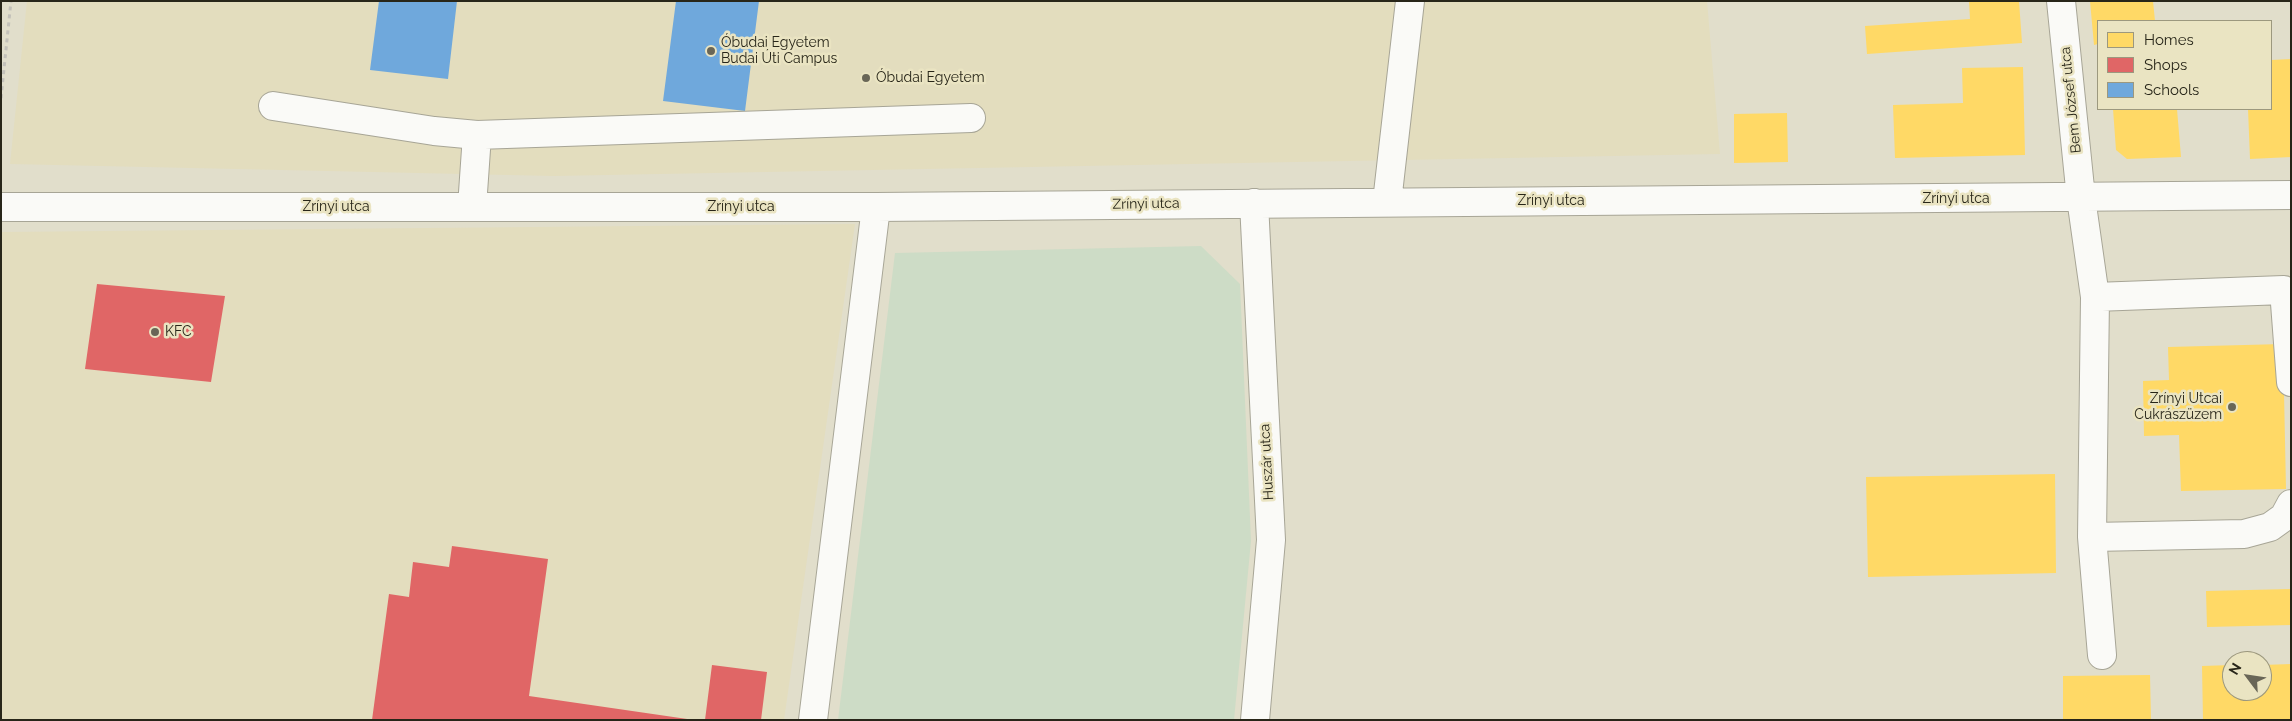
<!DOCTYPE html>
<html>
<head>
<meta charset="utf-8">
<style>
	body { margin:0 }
	#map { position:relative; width:2292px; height:721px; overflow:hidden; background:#e1decb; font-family:Raleway,sans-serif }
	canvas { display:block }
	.frame { position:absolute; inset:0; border:2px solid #282619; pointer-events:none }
	.legend { position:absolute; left:2097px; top:20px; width:175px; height:90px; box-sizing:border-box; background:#eae4c2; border:1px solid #9c987e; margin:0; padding:6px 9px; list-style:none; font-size:15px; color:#282619 }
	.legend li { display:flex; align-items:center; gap:10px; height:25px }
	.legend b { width:25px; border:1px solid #9c987e }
	.north { position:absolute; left:2222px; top:651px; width:50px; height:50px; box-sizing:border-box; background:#eae4c2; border:1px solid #9c987e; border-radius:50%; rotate:301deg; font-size:14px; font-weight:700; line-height:20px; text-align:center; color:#282619 }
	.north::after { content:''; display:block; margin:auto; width:18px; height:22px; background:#696657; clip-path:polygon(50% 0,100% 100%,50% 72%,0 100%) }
</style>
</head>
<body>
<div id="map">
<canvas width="2292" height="721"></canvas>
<div class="frame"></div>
<ul class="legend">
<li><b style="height:14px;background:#ffd966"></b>Homes</li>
<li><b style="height:14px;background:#e06666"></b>Shops</li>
<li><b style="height:14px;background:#6fa8dc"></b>Schools</li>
</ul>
<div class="north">N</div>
</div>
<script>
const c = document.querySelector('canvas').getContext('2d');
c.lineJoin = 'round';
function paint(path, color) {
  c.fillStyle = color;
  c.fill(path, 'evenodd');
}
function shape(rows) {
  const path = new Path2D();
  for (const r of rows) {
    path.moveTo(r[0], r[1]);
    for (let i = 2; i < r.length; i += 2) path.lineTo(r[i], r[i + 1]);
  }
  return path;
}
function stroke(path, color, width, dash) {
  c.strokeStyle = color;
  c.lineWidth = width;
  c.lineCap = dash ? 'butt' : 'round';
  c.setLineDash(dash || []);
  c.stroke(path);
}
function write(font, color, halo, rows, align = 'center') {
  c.font = font + ' Raleway,sans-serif';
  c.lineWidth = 5;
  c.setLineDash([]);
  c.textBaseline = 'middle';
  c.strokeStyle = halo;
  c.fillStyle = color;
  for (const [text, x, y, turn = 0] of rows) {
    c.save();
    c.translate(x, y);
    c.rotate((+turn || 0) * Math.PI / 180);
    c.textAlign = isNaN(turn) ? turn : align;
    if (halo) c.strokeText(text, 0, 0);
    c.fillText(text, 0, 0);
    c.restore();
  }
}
paint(shape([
	[27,1,1707,1,1720,154,554,176,10,164],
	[855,224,784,720,1,720,1,232]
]), '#e3ddbe');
paint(shape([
	[1201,246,1240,284,1251,541,1234,720,838,720,895,253]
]), '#cddcc6');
paint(shape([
	[1969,1,2019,1,2022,43,1867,54,1865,26,1970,19],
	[2090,1,2153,1,2155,21,2098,21,2098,44,2094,45],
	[2291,59,2291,157,2250,159,2248,109,2271,109,2271,60],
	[2023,67,2025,155,1895,158,1893,105,1963,103,1962,68],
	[2113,109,2177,109,2181,157,2127,159,2116,150],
	[1787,113,1788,162,1734,163,1734,114],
	[2283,344,2286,489,2181,491,2179,435,2144,436,2143,381,2169,380,2168,347],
	[2055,474,2056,573,1868,577,1866,477],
	[2291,589,2291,625,2207,627,2206,591],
	[2291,664,2291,720,2203,720,2202,666,2232,665,2232,691,2262,691,2262,665],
	[2150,675,2151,720,2063,720,2063,676]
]), '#ffd966');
paint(shape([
	[97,284,225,296,211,382,85,369],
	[452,546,548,559,529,696,694,720,372,720,389,594,409,597,413,562,449,567],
	[712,665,767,672,761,720,705,720]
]), '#e06666');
paint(shape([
	[379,1,457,1,448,79,370,70],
	[676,1,759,1,745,111,663,101]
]), '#6fa8dc');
const minor = shape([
	[2061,1,2081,198,2095,297,2092,537,2102,655],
	[273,106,434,131,477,135,971,118],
	[1387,202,1410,1],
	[1254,203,1271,540,1255,720],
	[1,207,876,207,2291,195],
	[472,207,477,135],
	[2095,297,2284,290,2291,382],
	[2092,537,2244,534,2270,527,2284,517,2291,504],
	[813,720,876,207]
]);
stroke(minor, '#a7a596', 30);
stroke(shape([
	[1,98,11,1]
]), '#c3c1b9', 3, [4, 4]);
stroke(minor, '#fafaf7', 28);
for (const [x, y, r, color] of [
	[711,51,5,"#696657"],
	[866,78,5,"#696657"],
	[155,332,5,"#696657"],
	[2232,407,5,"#696657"]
]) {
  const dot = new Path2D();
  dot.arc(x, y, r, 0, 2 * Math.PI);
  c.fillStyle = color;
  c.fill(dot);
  stroke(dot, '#eae4c2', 2);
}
write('14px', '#282619', '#eae4c2', [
	["Óbudai Egyetem",721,43],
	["Budai Úti Campus",721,59],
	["Óbudai Egyetem",876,78],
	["KFC",165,332],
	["Zrínyi Utcai",2222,399,"right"],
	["Cukrászüzem",2222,415,"right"]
], 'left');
write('14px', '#282619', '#eae4c2', [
	["Bem József utca",2071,100,-96],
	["Zrínyi utca",1956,199],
	["Zrínyi utca",1551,201],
	["Zrínyi utca",1146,204,-1],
	["Zrínyi utca",336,207],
	["Zrínyi utca",741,207],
	["Huszár utca",1267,462,-93]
]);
</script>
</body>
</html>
